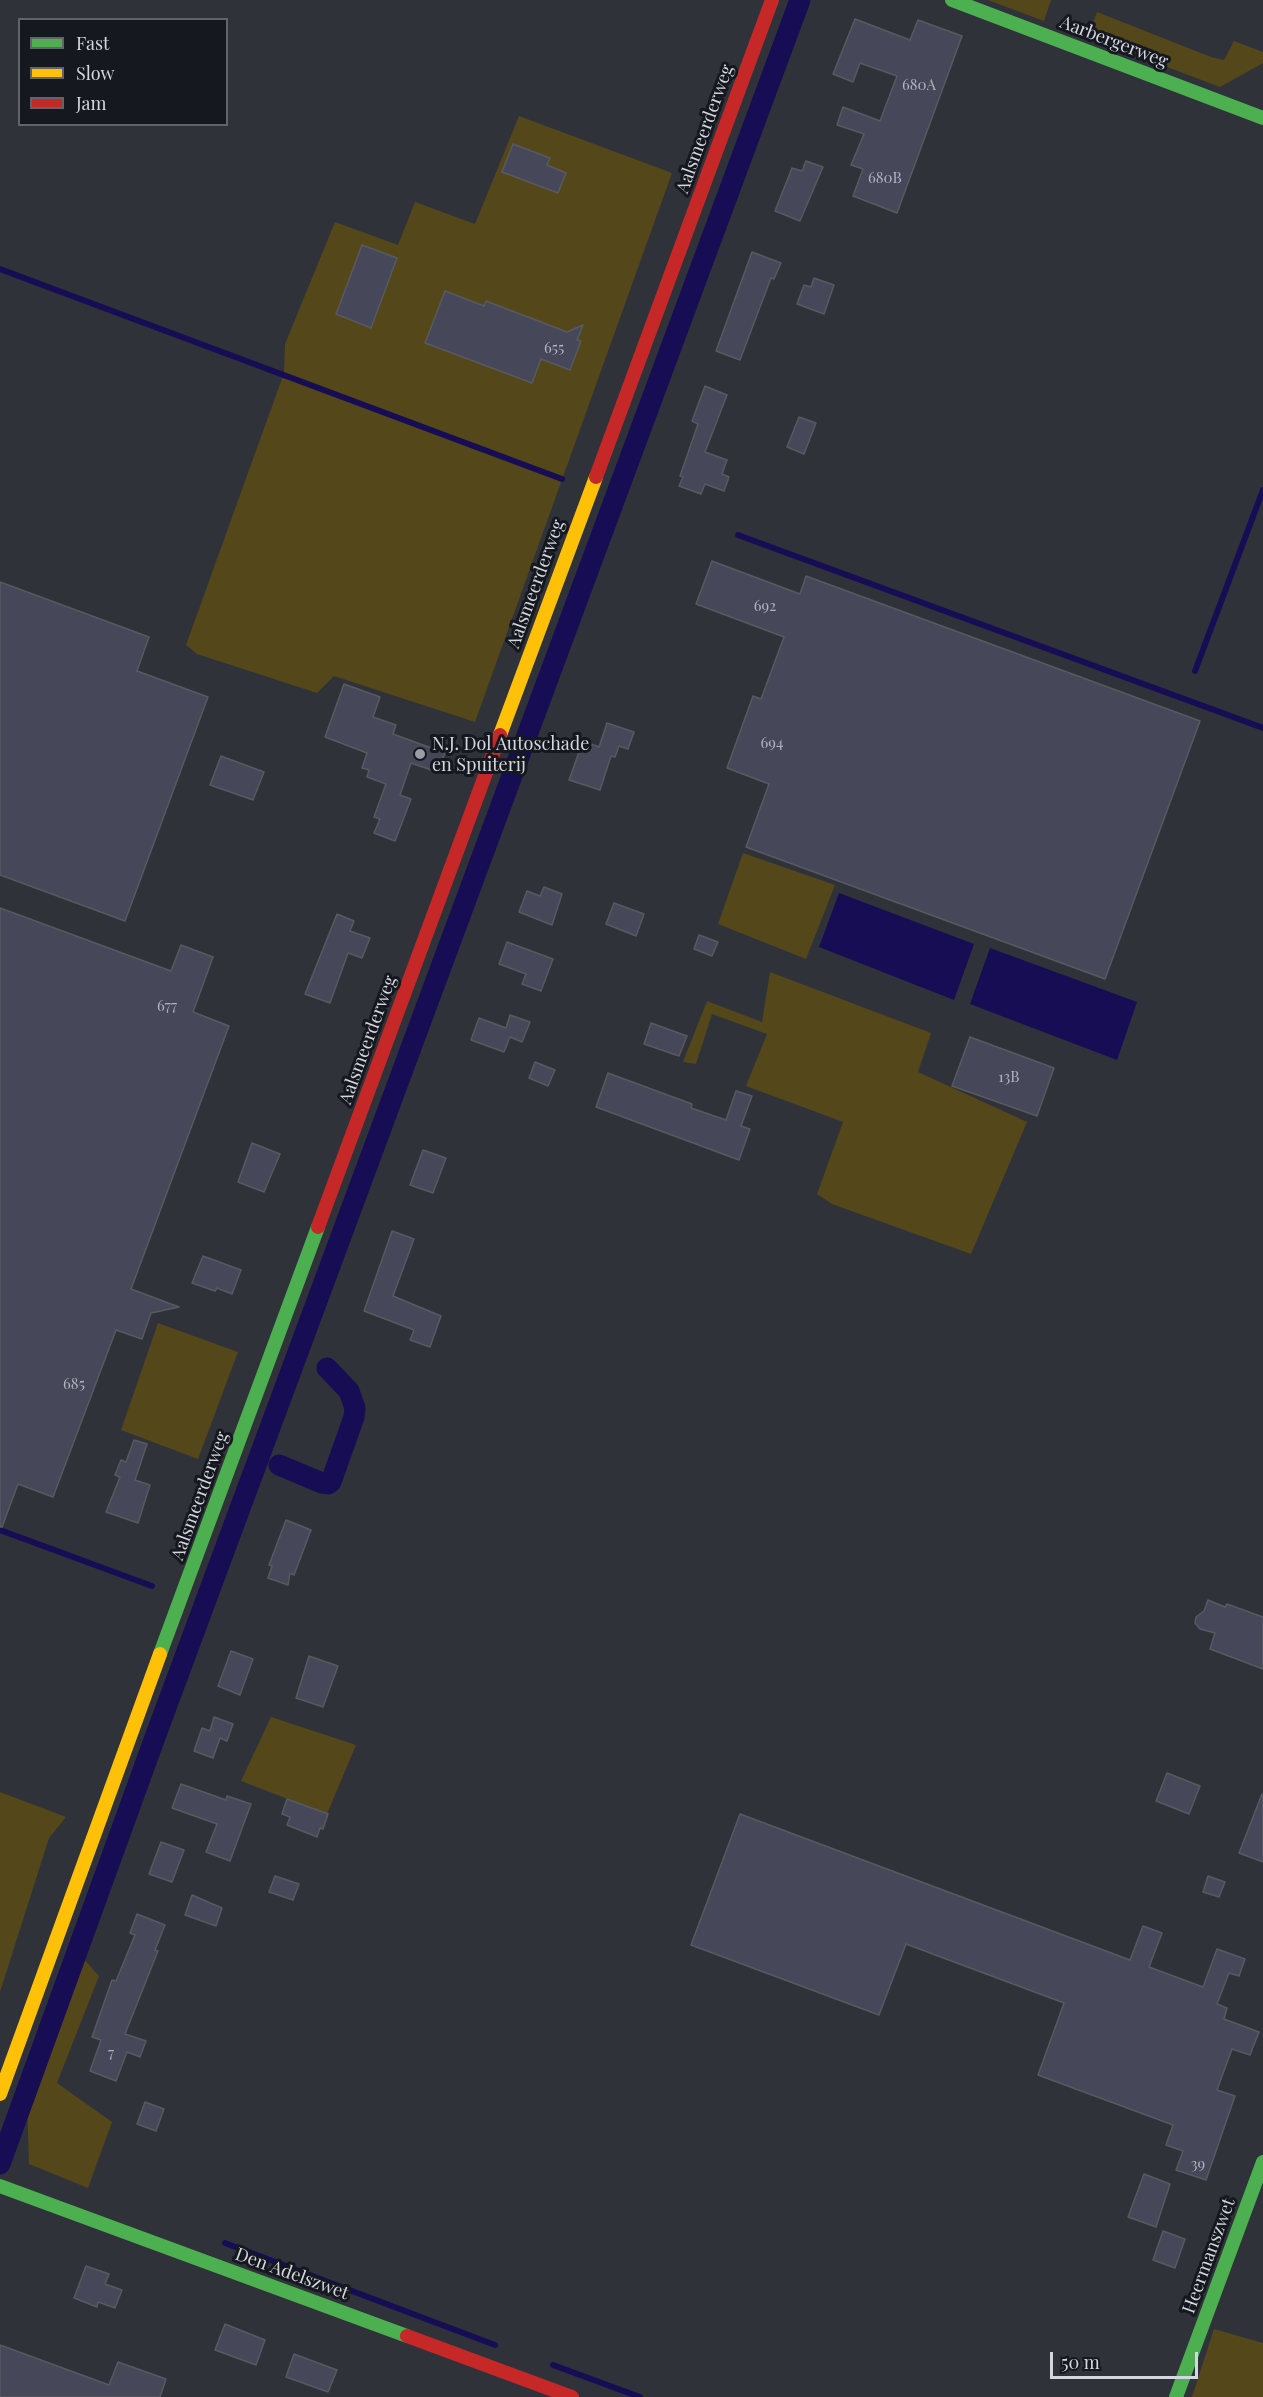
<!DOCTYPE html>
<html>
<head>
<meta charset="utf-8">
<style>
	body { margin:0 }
	#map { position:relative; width:1263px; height:2397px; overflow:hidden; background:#30323a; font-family:"Playfair Display",serif }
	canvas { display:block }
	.legend { position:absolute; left:18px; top:18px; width:210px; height:108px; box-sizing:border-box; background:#16181f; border:2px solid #62646c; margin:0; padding:8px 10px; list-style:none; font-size:18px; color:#d5d7e0 }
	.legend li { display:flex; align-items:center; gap:12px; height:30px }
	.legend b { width:30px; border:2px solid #62646c }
	.scale { position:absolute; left:1050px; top:2352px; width:148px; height:27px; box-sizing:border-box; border:3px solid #d5d7e0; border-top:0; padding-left:8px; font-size:18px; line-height:21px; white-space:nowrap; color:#d5d7e0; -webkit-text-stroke:4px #16181f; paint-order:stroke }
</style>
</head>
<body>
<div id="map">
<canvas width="1263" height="2397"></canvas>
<ul class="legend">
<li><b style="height:8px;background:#4caf50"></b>Fast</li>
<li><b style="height:8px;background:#ffc107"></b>Slow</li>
<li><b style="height:8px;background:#c62828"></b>Jam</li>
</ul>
<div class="scale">50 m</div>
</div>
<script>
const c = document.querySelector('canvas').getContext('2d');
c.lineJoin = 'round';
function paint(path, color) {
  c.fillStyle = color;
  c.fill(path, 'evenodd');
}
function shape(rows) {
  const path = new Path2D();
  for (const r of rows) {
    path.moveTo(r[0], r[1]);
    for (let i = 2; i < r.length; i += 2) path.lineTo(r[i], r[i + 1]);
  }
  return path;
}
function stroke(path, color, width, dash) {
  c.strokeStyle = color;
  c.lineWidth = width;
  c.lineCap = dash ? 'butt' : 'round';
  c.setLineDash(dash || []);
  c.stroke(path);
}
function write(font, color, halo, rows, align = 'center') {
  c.font = font + ' "Playfair Display",serif';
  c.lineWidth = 6;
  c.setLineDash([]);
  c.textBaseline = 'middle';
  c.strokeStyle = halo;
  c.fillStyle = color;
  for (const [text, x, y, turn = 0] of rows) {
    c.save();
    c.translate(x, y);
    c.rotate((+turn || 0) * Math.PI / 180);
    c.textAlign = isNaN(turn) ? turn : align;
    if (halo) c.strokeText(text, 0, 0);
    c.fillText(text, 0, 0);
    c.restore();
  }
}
paint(shape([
	[988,0,1051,0,1044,21],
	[1097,12,1211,57,1224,60,1234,41,1263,52,1263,63,1220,87,1088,37],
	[519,116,672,173,475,722,334,676,317,693,197,654,186,645,284,373,285,344,335,222,398,245,415,202,475,224],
	[743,853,835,885,806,959,718,924],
	[770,972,931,1033,918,1072,1027,1122,971,1254,832,1204,817,1194,843,1122,746,1086,767,1034,712,1014,696,1064,683,1062,707,1001,762,1022],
	[158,1323,238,1352,198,1459,121,1430],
	[271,1717,356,1745,327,1814,241,1781],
	[0,1792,66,1817,49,1838,0,1992],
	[83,1958,99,1976,57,2083,112,2122,88,2188,29,2164,27,2103],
	[1214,2329,1263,2343,1263,2397,1192,2397]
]), '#54471a');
paint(shape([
	[839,893,974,944,954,1000,819,947],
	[990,948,1137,1002,1117,1060,970,1004]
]), '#170d54');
stroke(shape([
	[0,269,562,479],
	[738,535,1263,728],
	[1195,671,1263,490],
	[0,1530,152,1586],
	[225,2243,495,2345],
	[553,2365,640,2397]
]), '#170d54', 6);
stroke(shape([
	[279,1465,322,1483,328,1484,331,1482,354,1417,355,1408,349,1391,327,1368],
	[0,2164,154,1740,800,0]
]), '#170d54', 21);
const building = shape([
	[855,19,910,40,918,20,962,36,897,213,853,196,863,169,851,165,864,134,837,125,843,107,880,121,897,76,860,63,853,82,833,74,855,19],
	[513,144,550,158,547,165,566,173,558,193,502,172,513,144],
	[806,161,823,167,800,221,775,211,792,168,802,171,806,161],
	[362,245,397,258,371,328,336,314,362,245],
	[752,252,781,263,774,279,771,278,740,360,716,351,752,252],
	[814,278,834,285,824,314,797,304,804,285,811,287,814,278],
	[445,291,484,306,486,301,567,332,583,325,577,340,581,341,570,370,541,359,532,383,425,343,445,291],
	[705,386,727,395,705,452,727,460,722,474,729,477,724,491,705,484,701,494,679,486,683,477,680,476,698,424,692,421,705,386],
	[799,417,816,423,804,454,787,447,799,417],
	[712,561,800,594,806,576,1200,721,1105,979,746,847,769,784,727,768,753,696,761,699,784,637,696,604,712,561],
	[0,582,149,637,137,671,208,697,125,921,0,875,0,582],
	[344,684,380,697,373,717,396,725,393,734,445,753,437,772,411,763,400,795,411,799,395,841,374,833,380,819,374,817,386,784,367,777,369,770,362,768,367,753,325,737,344,684],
	[607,723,634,732,628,749,619,746,615,757,611,756,600,790,569,780,583,741,599,747,607,723],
	[221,756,264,772,253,800,210,785,221,756],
	[544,887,562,894,552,925,519,912,527,891,540,896,544,887],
	[614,903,644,914,636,936,606,924,614,903],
	[0,908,171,971,181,945,213,957,193,1012,229,1026,131,1289,179,1307,151,1313,142,1339,116,1330,53,1497,18,1484,2,1527,0,1527,0,908],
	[337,914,354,921,350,931,370,938,362,958,348,953,330,1003,305,994,337,914],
	[699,935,718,942,712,956,694,949,699,935],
	[507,942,553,959,541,991,522,984,526,974,499,964,507,942],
	[510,1015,530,1022,522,1042,510,1037,504,1052,471,1040,479,1018,506,1028,510,1015],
	[651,1023,687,1036,679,1056,644,1044,651,1023],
	[970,1037,1054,1068,1037,1116,952,1086,970,1037],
	[535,1062,555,1070,548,1086,529,1078,535,1062],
	[608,1073,692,1104,691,1108,726,1120,736,1091,752,1096,741,1126,750,1129,739,1160,596,1107,608,1073],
	[252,1143,280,1154,264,1192,238,1182,252,1143],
	[423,1150,446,1158,433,1193,410,1185,423,1150],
	[392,1231,414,1239,393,1296,441,1316,430,1347,410,1340,414,1330,364,1311,392,1231],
	[203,1256,241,1270,232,1294,217,1288,215,1291,192,1283,203,1256],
	[134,1440,147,1444,135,1480,150,1485,138,1523,106,1512,120,1477,115,1475,121,1460,126,1462,134,1440],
	[286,1520,311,1530,294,1575,290,1573,288,1585,268,1578,272,1566,269,1565,286,1520],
	[1208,1600,1225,1607,1227,1604,1263,1617,1263,1669,1210,1649,1215,1633,1200,1629,1195,1623,1196,1617,1204,1611,1208,1600],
	[231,1651,253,1659,240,1695,218,1686,231,1651],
	[309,1656,338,1666,323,1707,296,1698,309,1656],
	[214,1717,233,1724,227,1741,220,1738,213,1758,194,1751,202,1728,210,1731,214,1717],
	[1167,1773,1200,1786,1189,1814,1156,1801,1167,1773],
	[181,1784,226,1800,227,1796,251,1804,230,1861,206,1852,217,1824,172,1808,181,1784],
	[1262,1794,1263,1794,1263,1862,1239,1853,1262,1794],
	[287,1799,328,1814,323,1829,320,1828,317,1837,287,1825,290,1817,282,1814,287,1799],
	[740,1814,1130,1960,1143,1926,1162,1933,1149,1967,1203,1987,1217,1949,1245,1959,1239,1976,1229,1973,1217,2004,1227,2008,1224,2019,1259,2032,1250,2055,1232,2049,1217,2090,1235,2096,1206,2180,1176,2170,1183,2151,1166,2145,1173,2125,1038,2075,1064,2003,906,1944,879,2015,691,1945,740,1814],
	[161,1842,184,1850,172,1882,149,1874,161,1842],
	[275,1876,299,1884,293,1900,269,1892,275,1876],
	[1208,1876,1225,1882,1219,1897,1203,1892,1208,1876],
	[192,1895,222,1908,216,1926,185,1915,192,1895],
	[137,1914,165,1925,155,1950,158,1951,125,2034,146,2041,140,2057,127,2052,116,2081,90,2071,101,2040,92,2037,112,1980,116,1981,135,1935,130,1933,137,1914],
	[145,2102,164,2109,156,2131,137,2124,145,2102],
	[1144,2174,1170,2184,1156,2227,1128,2217,1144,2174],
	[1163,2231,1185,2239,1175,2268,1153,2260,1163,2231],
	[86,2266,109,2274,105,2284,122,2290,115,2308,98,2302,97,2307,74,2298,86,2266],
	[225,2324,265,2340,256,2365,215,2350,225,2324],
	[0,2345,109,2385,118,2362,166,2379,160,2397,0,2397,0,2345],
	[294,2354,337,2370,328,2392,286,2377,294,2354]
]);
paint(building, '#46485a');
stroke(building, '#585a60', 1.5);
stroke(shape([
	[952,0,1263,118],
	[160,1654,318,1227],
	[0,2186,407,2336],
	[1176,2397,1263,2162]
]), '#4caf50', 14);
stroke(shape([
	[500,735,596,477],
	[0,2094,160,1654]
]), '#ffc107', 14);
stroke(shape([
	[596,477,772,0],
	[318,1227,500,735],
	[407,2336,572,2397]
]), '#c62828', 14);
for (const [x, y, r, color] of [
	[420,754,6,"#9b9da6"]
]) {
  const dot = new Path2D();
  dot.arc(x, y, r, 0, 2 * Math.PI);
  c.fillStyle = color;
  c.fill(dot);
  stroke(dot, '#16181f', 2);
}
write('15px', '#b1b3be', null, [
	["680A",919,85],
	["680B",885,178],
	["655",554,348],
	["692",765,606],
	["694",772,743],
	["677",167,1006],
	["13B",1009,1077],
	["685",74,1384],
	["7",111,2053],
	["39",1198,2164]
]);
write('18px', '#d5d7e0', '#16181f', [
	["Aarbergerweg",1114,42,21],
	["Aalsmeerderweg",705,129,-70],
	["Aalsmeerderweg",536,584,-70],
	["Aalsmeerderweg",368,1040,-70],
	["Aalsmeerderweg",200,1496,-70],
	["Heermanszwet",1209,2256,-70],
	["Den Adelszwet",292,2274,20]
]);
write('18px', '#d5d7e0', '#16181f', [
	["N.J. Dol Autoschade",432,744],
	["en Spuiterij",432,765]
], 'left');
</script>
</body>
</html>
